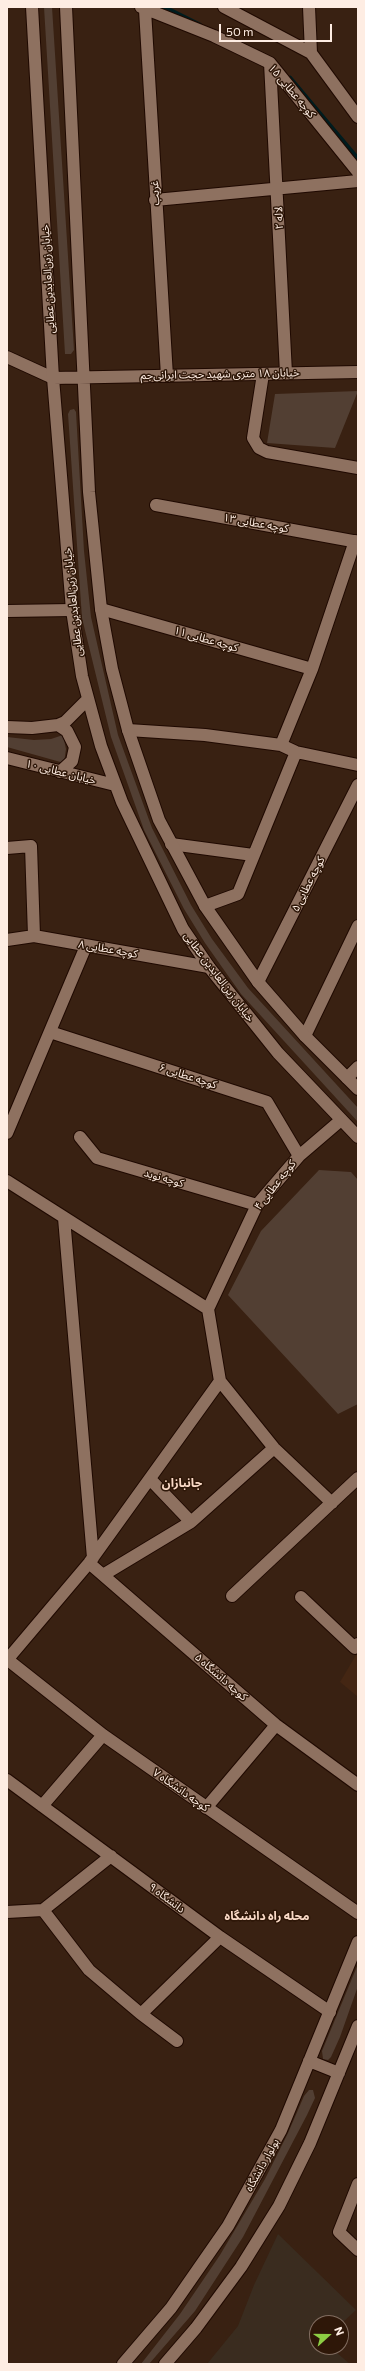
<!DOCTYPE html>
<html>
<head>
<meta charset="utf-8">
<style>
	body { margin:0 }
	#map { position:relative; width:365px; height:2371px; overflow:hidden; background:#392112; font-family:Commissioner,sans-serif }
	canvas { display:block }
	.frame { position:absolute; inset:0; border:8px solid #feede3; pointer-events:none }
	.north { position:absolute; left:309px; top:2315px; width:40px; height:40px; box-sizing:border-box; background:#2e1708; border:1px solid #816d60; border-radius:50%; rotate:69deg; font-size:11px; font-weight:700; line-height:16px; text-align:center; color:#feede3 }
	.north::after { content:''; display:block; margin:auto; width:14px; height:18px; background:#8dce44; clip-path:polygon(50% 0,100% 100%,50% 72%,0 100%) }
	.scale { position:absolute; left:219px; top:24px; width:113px; height:18px; box-sizing:border-box; border:2px solid #feede3; border-top:0; padding-left:5px; font-size:12px; line-height:14px; white-space:nowrap; color:#feede3; -webkit-text-stroke:3px #2e1708; paint-order:stroke }
</style>
</head>
<body>
<div id="map">
<canvas width="365" height="2371"></canvas>
<div class="frame"></div>
<div class="north">N</div>
<div class="scale">50 m</div>
</div>
<script>
const c = document.querySelector('canvas').getContext('2d');
c.lineJoin = 'round';
function paint(path, color) {
  c.fillStyle = color;
  c.fill(path, 'evenodd');
}
function shape(rows) {
  const path = new Path2D();
  for (const r of rows) {
    path.moveTo(r[0], r[1]);
    for (let i = 2; i < r.length; i += 2) path.lineTo(r[i], r[i + 1]);
  }
  return path;
}
function stroke(path, color, width, dash) {
  c.strokeStyle = color;
  c.lineWidth = width;
  c.lineCap = dash ? 'butt' : 'round';
  c.setLineDash(dash || []);
  c.stroke(path);
}
function write(font, color, halo, rows, align = 'center') {
  c.font = font + ' Commissioner,"Noto Sans Arabic",sans-serif';
  c.lineWidth = 3;
  c.setLineDash([]);
  c.textBaseline = 'middle';
  c.strokeStyle = halo;
  c.fillStyle = color;
  for (const [text, x, y, turn = 0] of rows) {
    c.save();
    c.translate(x, y);
    c.rotate((+turn || 0) * Math.PI / 180);
    c.textAlign = isNaN(turn) ? turn : align;
    if (halo) c.strokeText(text, 0, 0);
    c.fillText(text, 0, 0);
    c.restore();
  }
}
paint(shape([
	[356,1655,358,1656,358,1697,340,1682]
]), '#442613');
paint(shape([
	[278,2234,356,2310,341,2324,317,2323,317,2347,330,2347,350,2364,207,2364,238,2326,254,2285]
]), '#3a2c1f');
paint(shape([
	[44,7,52,7,74,350,71,354,65,354],
	[358,391,335,448,267,443,275,394],
	[74,409,76,412,84,551,91,617,118,735,152,828,191,905,212,939,248,988,358,1108,358,1122,241,994,205,943,184,909,144,830,111,737,82,618,68,414,70,410],
	[63,735,66,749,64,763,7,747,7,737,34,740,51,739],
	[319,1170,351,1172,358,1180,358,1404,338,1414,228,1295,261,1231],
	[358,1964,358,1986,340,2037,331,2057,328,2060,323,2059,322,2051],
	[309,2090,313,2090,315,2098,307,2115,243,2237,195,2311,149,2364,141,2364,180,2314,220,2255,265,2179,288,2133,304,2096]
]), '#523f33');
stroke(shape([
	[164,7,200,25],
	[290,78,358,159]
]), '#001c1e', 4.5);
const street = shape([
	[141,7,214,36,270,63,358,172],
	[224,7,311,53,358,117],
	[309,7,311,53],
	[145,10,167,376],
	[270,63,286,373],
	[155,200,358,181],
	[7,357,53,378],
	[263,374,253,438,259,448,267,452,358,468],
	[156,505,358,542],
	[101,609,312,669],
	[7,611,72,610],
	[128,730,205,735,281,745,296,752,358,765],
	[281,745,312,669,355,541],
	[171,844,253,855],
	[7,848,31,846,34,936],
	[205,906,238,894,296,752],
	[7,940,34,936,209,967],
	[258,982,358,785],
	[50,1032,267,1102,299,1156],
	[305,1036,358,926],
	[347,1078,358,1067],
	[7,1133,86,946],
	[80,1137,97,1158,257,1205],
	[7,1181,208,1309,220,1381,274,1448,332,1503],
	[64,1218,93,1558],
	[208,1309,257,1205,299,1156,341,1120],
	[150,1479,191,1522],
	[89,1563,276,1725,358,1785],
	[103,1575,191,1522,274,1448],
	[232,1596,358,1478],
	[301,1597,355,1648,358,1644],
	[7,1660,89,1563,220,1381],
	[8,1660,103,1735,358,1913],
	[7,1780,220,1937,330,2012],
	[42,1806,103,1735],
	[206,1808,276,1725],
	[43,1910,89,1970,141,2014],
	[7,1912,43,1910,111,1856],
	[177,2041,141,2014,220,1937],
	[358,2184,339,2232,358,2250]
]);
const secondary = shape([
	[32,7,53,378,72,610,82,676,101,746,122,802,183,929,209,967,278,1053,358,1137],
	[66,7,89,492,101,609,112,669,128,730,159,820,205,906,258,982,305,1036,358,1089],
	[53,378,358,372],
	[58,725,67,731,75,747,72,761,60,772],
	[7,727,32,728,58,725,65,722,88,699],
	[7,758,115,785],
	[309,2061,339,2073],
	[123,2364,171,2308,228,2226,243,2199,281,2130,358,1942],
	[165,2364,196,2328,241,2267,279,2206,310,2143,358,2026]
]);
stroke(street, '#1f0900', 14);
stroke(secondary, '#1f0900', 14);
stroke(street, '#8e7160', 12);
stroke(secondary, '#8e7160', 12);
write('11px', '#feede3', '#2e1708', [
	["کوچه عطایی ۱۵",292,91,50],
	["غریب",155,193,-93],
	["لاله ۲",279,218,-92],
	["خیابان زین‌العابدین عطایی",48,279,-93],
	["خیابان ۱۸ متری شهید حجت ایرانی‌جم",220,374,-1],
	["کوچه عطایی ۱۳",256,523,10],
	["خیابان زین‌العابدین عطایی",73,602,-96],
	["کوچه عطایی ۱۱",206,639,16],
	["خیابان عطایی ۱۰",61,772,14],
	["کوچه عطایی ۵",308,884,-63],
	["کوچه عطایی ۸",108,949,10],
	["خیابان زین‌العابدین عطایی",219,977,53],
	["کوچه عطایی ۶",188,1076,18],
	["کوچه نوید",164,1178,16],
	["کوچه عطایی ۴",275,1185,-52],
	["کوچه دانشگاه ۵",221,1677,41],
	["کوچه دانشگاه ۷",181,1790,35],
	["دانشگاه ۹",167,1898,37],
	["بولوار دانشگاه",262,2165,-61]
]);
write('bold 12px', '#fbdbc8', '#2e1708', [
	["جانبازان",182,1483],
	["محله راه دانشگاه",267,1916]
]);
</script>
</body>
</html>
